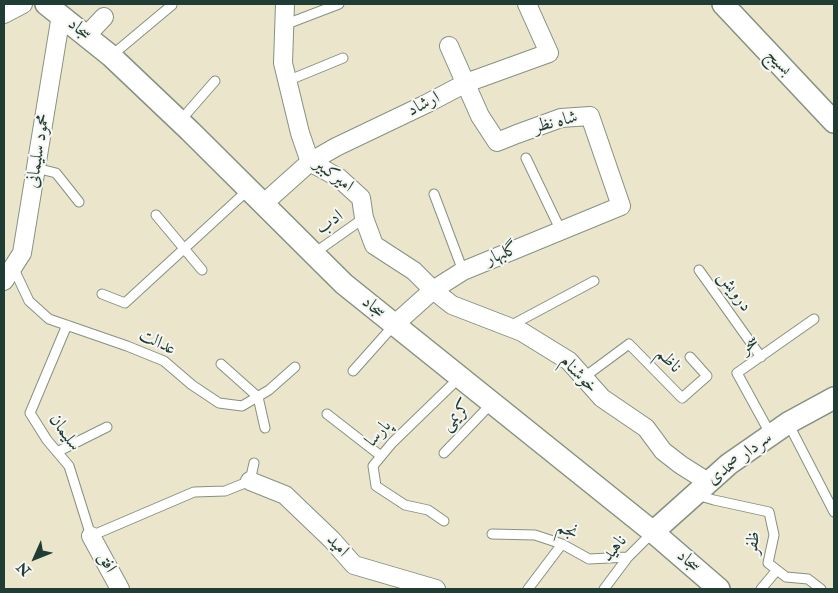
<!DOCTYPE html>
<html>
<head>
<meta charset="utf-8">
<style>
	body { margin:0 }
	#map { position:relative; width:838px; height:593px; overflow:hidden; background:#ebe6cb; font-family:"IM FELL Double Pica",serif }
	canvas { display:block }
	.frame { position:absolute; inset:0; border:5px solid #1f3d34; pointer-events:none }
	.north { position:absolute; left:10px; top:533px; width:50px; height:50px; -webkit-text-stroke:4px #f6f6f2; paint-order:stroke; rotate:226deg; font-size:14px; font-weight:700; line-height:20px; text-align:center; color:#1f3d34 }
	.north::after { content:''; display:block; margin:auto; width:18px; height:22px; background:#1f3d34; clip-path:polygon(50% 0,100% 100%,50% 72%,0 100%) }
</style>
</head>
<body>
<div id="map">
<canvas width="838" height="593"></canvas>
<div class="frame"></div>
<div class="north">N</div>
</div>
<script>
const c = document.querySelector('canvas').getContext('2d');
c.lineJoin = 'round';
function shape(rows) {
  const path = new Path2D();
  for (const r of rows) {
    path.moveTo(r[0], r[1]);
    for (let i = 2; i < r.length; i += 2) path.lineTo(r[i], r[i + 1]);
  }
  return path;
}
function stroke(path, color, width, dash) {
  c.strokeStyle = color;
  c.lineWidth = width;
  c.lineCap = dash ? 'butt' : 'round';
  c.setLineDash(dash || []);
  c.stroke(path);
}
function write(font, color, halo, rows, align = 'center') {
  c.font = font + ' "IM FELL Double Pica",Amiri,serif';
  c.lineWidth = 4;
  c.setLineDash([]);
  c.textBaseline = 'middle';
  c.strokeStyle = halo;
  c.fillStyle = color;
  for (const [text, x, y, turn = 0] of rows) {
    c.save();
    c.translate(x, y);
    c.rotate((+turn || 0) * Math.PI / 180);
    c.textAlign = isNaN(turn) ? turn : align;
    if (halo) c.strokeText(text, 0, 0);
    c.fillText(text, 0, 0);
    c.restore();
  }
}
const service = shape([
	[284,25,339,4],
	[111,56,172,5],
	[287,81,343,58],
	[180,121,215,81],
	[526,158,561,231],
	[36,168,56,173,79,202],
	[434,194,463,271],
	[156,215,202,270],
	[313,254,364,218],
	[13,267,29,301,49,319,127,346,164,361,192,385,219,403,242,406,269,390,295,367],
	[699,270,761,357],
	[102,294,125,303,248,190],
	[67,325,30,413,47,440,69,466,91,536,194,492,225,491,250,481,254,463],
	[508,327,594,281],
	[221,364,258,397,265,428],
	[353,371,394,325],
	[583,378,629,344,682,398,707,376,690,357],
	[327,414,381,456],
	[788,423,834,512],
	[771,435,737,373,814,319],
	[57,452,107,427],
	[444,453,492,403],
	[697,495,714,500,769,512,774,535,768,563,786,577,808,579,821,589],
	[444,521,428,510,405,505,376,486,373,466,392,443,459,378],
	[492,534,535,535,562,544,589,559,628,557],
	[528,589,562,544],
	[604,589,628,557,653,532],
	[761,589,777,570]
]);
const minor = shape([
	[285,4,283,63,300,133,310,162,339,178,361,198,364,218,374,245,414,271,433,290,452,305,522,332,569,361,602,398,646,428,663,451,681,465,708,482],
	[4,14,23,4],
	[86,36,104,17],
	[263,204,310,162,336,147,426,104,466,83,549,53,527,4],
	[4,281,22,253,61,15],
	[394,325,433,290,463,271,621,206,590,116,561,118,517,134,497,142,480,116,449,46],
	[250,481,285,495,332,540,354,565,436,589],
	[91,536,120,589]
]);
const tertiary = shape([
	[46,4,111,56,190,131,344,284,653,532,719,589],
	[723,4,834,122],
	[653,532,729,464,788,423,834,398]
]);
stroke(service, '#859280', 11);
stroke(minor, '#859280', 20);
stroke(tertiary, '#859280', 24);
stroke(service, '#fff', 9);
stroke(minor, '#fff', 18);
stroke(tertiary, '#fff', 21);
write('18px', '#1f3d34', '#f6f6f2', [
	["سجاد",79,30,39],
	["بسیج",778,63,47],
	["ارشاد",424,105,-27],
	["شاه نظر",556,123,-14],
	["محمود سلیمانی",39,151,-81],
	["امیرکبیر",333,176,37],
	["ادب",330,223,-35],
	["گلبهار",502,255,-23],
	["درویش",734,292,55],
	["سجاد",373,308,39],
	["عدالت",157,343,26],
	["سحر",750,345,-36],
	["ناظم",668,361,45],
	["خوشنام",578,375,45],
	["کریمی",457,416,-45],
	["سلیمان",64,433,54],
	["پارسا",379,434,-48],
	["سردار صمدی",740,459,-37],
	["نجم",567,531,24],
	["ظفر",754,543,-85],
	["امید",337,546,47],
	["ناهید",615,549,-50],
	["سجاد",688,562,41],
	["افق",106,563,61]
]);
</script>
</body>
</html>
